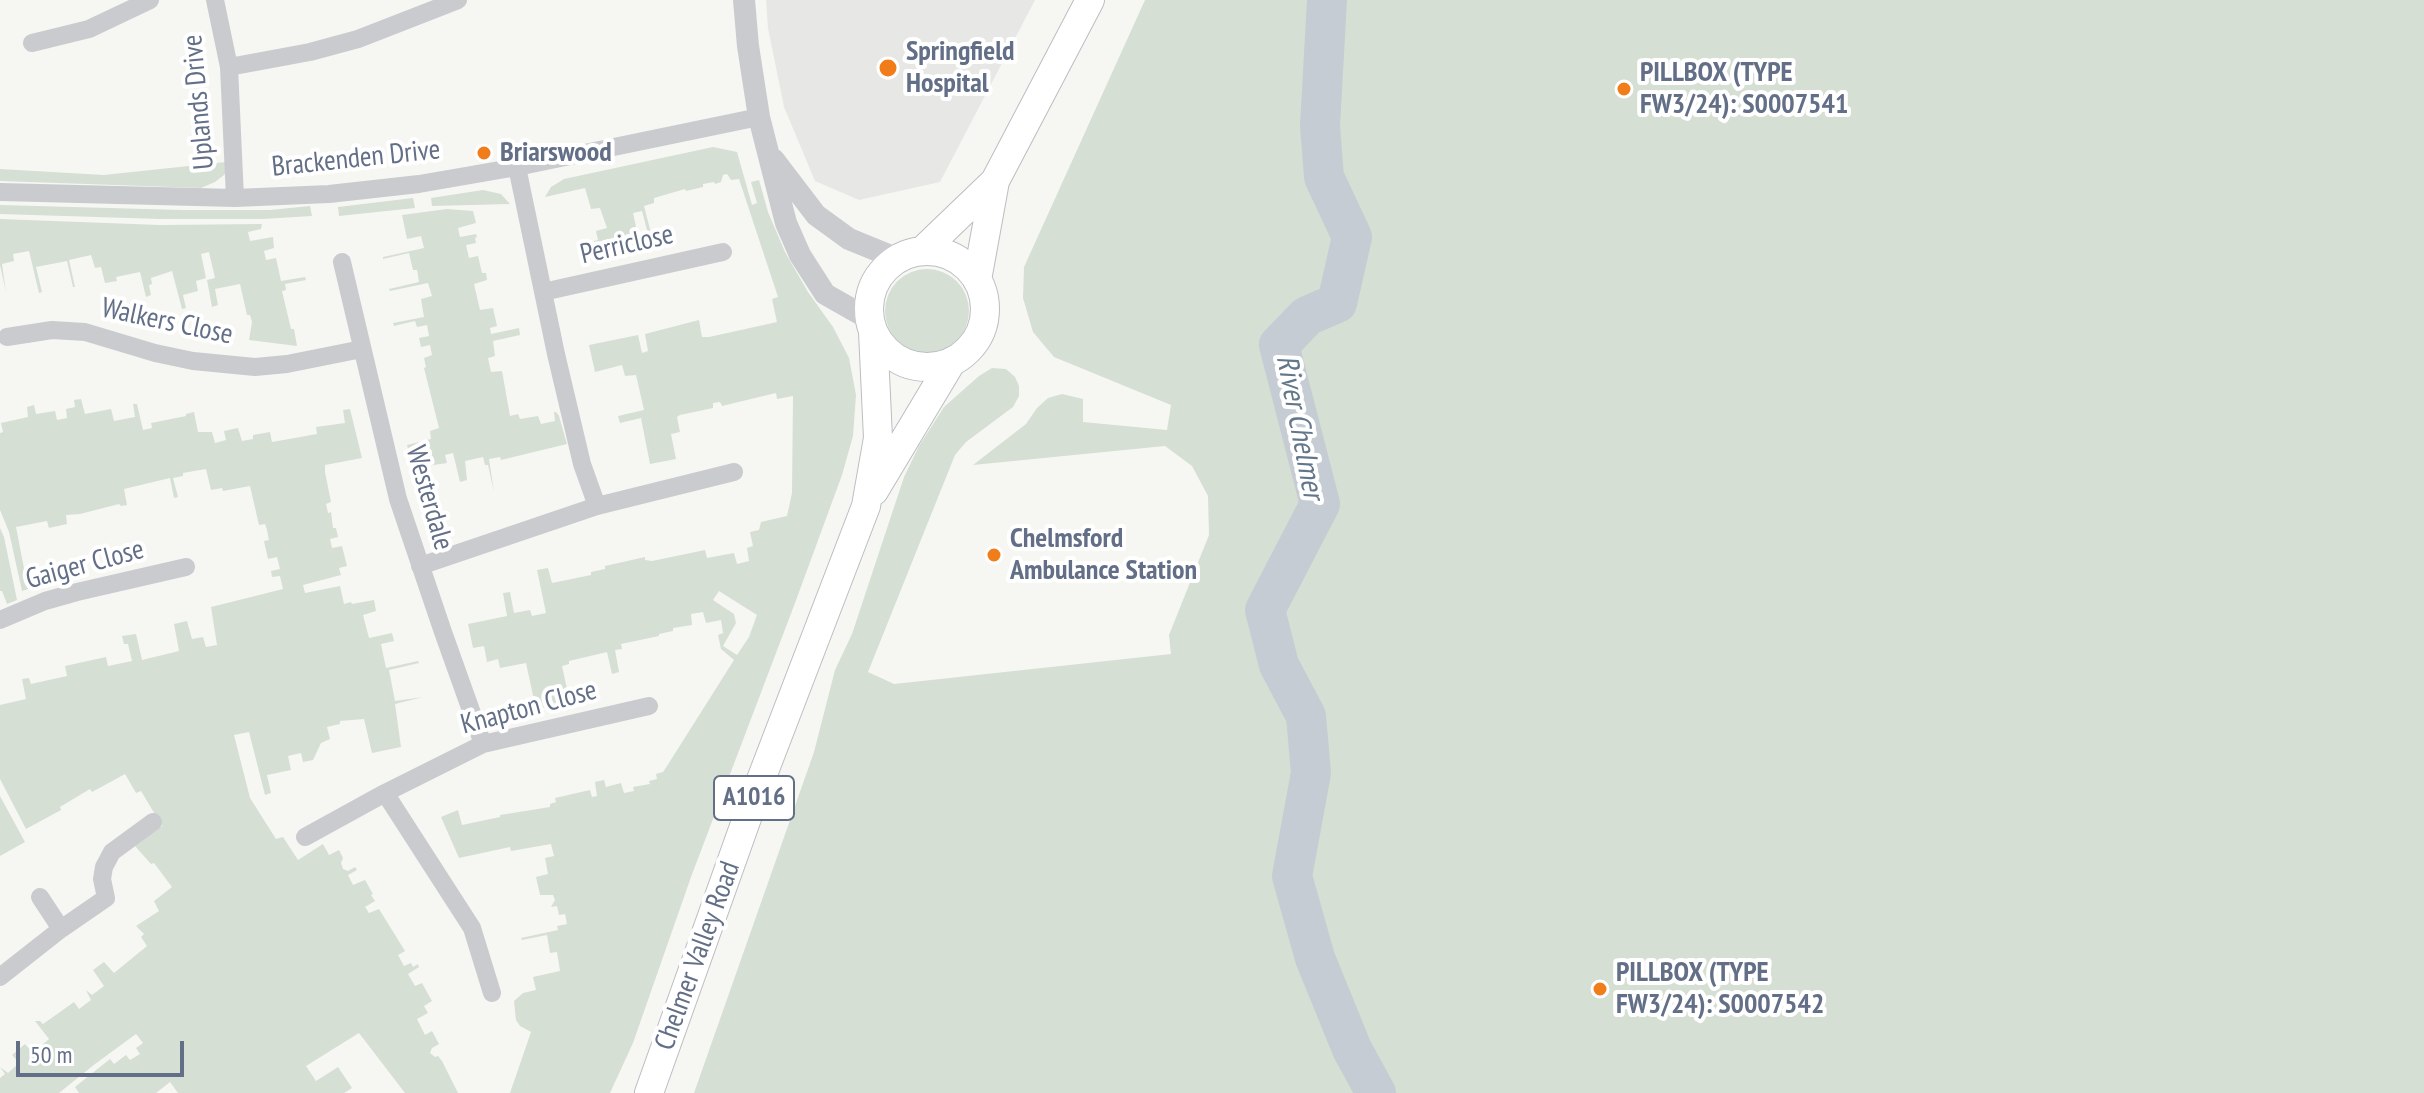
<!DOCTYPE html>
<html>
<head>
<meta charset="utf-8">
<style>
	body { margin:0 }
	#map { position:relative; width:2424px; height:1093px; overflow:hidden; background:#f6f7f3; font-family:"PT Sans Narrow",sans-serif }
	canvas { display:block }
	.scale { position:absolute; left:16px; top:1041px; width:168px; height:36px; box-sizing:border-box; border:4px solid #636f87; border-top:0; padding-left:10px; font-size:24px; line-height:28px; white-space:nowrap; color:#636f87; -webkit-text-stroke:6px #fff; paint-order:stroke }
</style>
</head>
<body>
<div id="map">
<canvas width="2424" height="1093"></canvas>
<div class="scale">50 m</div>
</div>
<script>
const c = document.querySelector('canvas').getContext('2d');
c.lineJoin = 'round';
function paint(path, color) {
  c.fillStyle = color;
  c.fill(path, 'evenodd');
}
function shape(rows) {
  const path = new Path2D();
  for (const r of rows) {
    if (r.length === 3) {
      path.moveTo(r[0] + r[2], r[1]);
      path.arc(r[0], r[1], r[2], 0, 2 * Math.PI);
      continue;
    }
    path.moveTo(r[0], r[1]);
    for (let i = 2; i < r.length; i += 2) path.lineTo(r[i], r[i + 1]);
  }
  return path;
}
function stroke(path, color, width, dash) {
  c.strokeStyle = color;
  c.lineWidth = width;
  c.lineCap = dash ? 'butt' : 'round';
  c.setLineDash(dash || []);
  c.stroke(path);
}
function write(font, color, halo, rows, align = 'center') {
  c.font = font + ' "PT Sans Narrow",sans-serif';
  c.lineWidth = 8;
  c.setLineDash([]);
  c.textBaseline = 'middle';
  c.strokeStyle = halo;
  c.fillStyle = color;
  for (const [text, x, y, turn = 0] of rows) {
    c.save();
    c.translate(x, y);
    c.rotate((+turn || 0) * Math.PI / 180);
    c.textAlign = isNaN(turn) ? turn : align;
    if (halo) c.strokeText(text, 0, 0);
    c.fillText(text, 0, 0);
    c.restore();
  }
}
paint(shape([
	[766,0,1035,0,940,182,859,200,815,181,784,107,768,28]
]), '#e7e7e6');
paint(shape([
	[1145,0,2424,0,2424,1093,694,1093,814,752,835,670,852,634,904,477,919,446,944,407,979,376,992,368,1006,369,1015,377,1019,386,1019,396,1013,407,966,442,955,455,868,672,894,684,1171,654,1169,635,1209,535,1208,496,1192,466,1165,446,973,465,1026,424,1037,408,1048,398,1062,394,1083,399,1083,422,1167,430,1171,405,1054,357,1033,332,1023,298,1024,267],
	[713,147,737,152,752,205,757,203,751,182,759,180,768,212,785,252,808,292,833,327,849,358,856,395,853,436,842,475,795,603,691,877,633,1043,610,1093,510,1093,531,1032,520,1026,516,1020,514,1001,523,993,536,990,533,977,560,971,557,952,550,953,547,935,522,940,521,938,558,930,557,926,567,924,565,914,559,915,557,906,551,907,555,900,553,895,540,895,536,877,548,874,545,858,554,856,551,844,511,851,510,847,459,858,441,817,458,810,462,825,500,817,500,815,550,807,550,804,556,802,555,798,590,790,592,797,597,796,595,782,604,780,606,787,621,783,624,793,634,791,633,787,650,784,649,781,657,779,656,774,663,772,667,766,734,660,721,649,718,635,723,633,721,620,706,623,703,612,691,614,692,625,673,628,673,631,659,634,659,636,621,644,622,649,615,650,619,672,612,674,607,652,569,661,569,664,562,666,569,698,564,703,541,708,539,700,534,700,526,663,500,668,498,659,487,662,484,646,473,648,468,624,507,616,503,593,510,592,514,613,530,610,532,616,546,613,537,570,548,568,552,583,591,575,591,572,605,569,605,566,645,557,645,560,652,561,705,550,707,558,734,553,737,564,749,561,747,548,753,546,750,532,759,530,761,522,787,516,792,493,793,396,777,399,776,393,722,406,720,402,713,403,713,408,680,415,677,417,680,432,671,434,676,459,650,464,641,418,620,423,618,416,644,410,636,375,625,376,622,365,595,372,589,345,638,335,642,353,648,351,645,334,699,320,702,337,709,337,777,322,772,299,778,297,739,179,731,180,727,174,723,175,721,182,715,184,714,182,703,184,703,187,686,191,685,189,654,198,654,203,644,206,651,233,648,234,642,211,633,213,640,245,589,256,588,252,595,250,594,241,598,240,596,231,607,228,600,208,591,209,585,188,545,197,551,187,564,179],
	[719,591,757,615,749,637,737,655,723,646,736,623,734,614,713,600],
	[226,162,229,168,224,175,215,182,201,188,0,181,0,169,104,175],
	[483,190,501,194,510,204,432,206,431,198],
	[413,198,415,208,339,216,338,207],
	[0,205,182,210,270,210,310,206,312,216,263,219,161,219,0,214],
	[447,209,473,211,476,223,458,228,460,237,476,234,477,237,475,238,476,243,466,245,469,258,478,256,482,273,486,273,487,280,474,284,480,310,493,308,497,326,490,328,491,334,519,328,520,335,493,341,495,356,488,358,491,372,502,371,510,416,518,414,520,419,538,416,541,424,555,421,554,412,556,412,559,416,567,444,501,460,500,457,489,459,494,492,488,465,485,465,483,457,465,461,467,480,460,482,453,453,445,455,447,463,420,467,422,481,415,482,407,445,431,439,430,431,439,428,424,368,426,367,424,358,432,355,430,345,421,347,419,338,429,336,427,325,417,327,415,321,394,326,393,323,424,317,421,299,432,296,428,283,390,291,389,289,419,282,417,270,413,270,409,253,383,259,383,257,424,248,421,236,407,239,402,215],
	[0,219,160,225,262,224,261,229,248,232,250,241,273,237,274,248,264,251,266,260,276,258,281,281,305,277,306,280,285,284,286,290,282,291,291,329,294,329,297,346,249,340,252,322,250,315,247,315,240,284,215,289,218,305,212,307,207,280,215,278,209,252,201,254,206,278,196,281,198,291,183,295,186,308,182,309,172,271,151,278,152,284,149,285,151,295,146,297,140,272,116,277,117,281,105,283,101,267,95,268,91,255,69,260,75,287,73,287,67,261,36,267,42,292,39,293,29,251,13,254,14,261,2,264,6,292,0,265],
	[927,311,42],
	[81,399,85,414,111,409,114,421,135,417,133,404,137,404,143,430,152,428,151,423,186,416,186,414,194,412,198,432,212,432,215,443,226,440,224,431,238,428,242,441,253,439,253,435,270,432,272,442,317,434,316,427,345,423,343,410,350,409,362,458,325,465,325,472,331,502,326,504,328,513,331,512,333,528,336,528,338,537,330,539,332,548,342,546,347,566,339,568,341,575,303,585,305,593,340,586,344,604,351,602,352,604,374,600,376,611,363,615,369,638,392,633,394,641,381,644,386,668,418,661,419,663,389,670,395,701,423,697,395,704,401,747,372,753,364,719,340,721,340,724,327,727,330,739,321,743,313,760,303,762,301,753,288,756,291,770,267,775,271,793,265,795,249,732,234,735,250,798,276,839,283,837,298,860,323,844,329,855,339,850,343,858,341,863,343,869,348,871,355,867,357,870,348,875,353,885,365,880,373,894,371,895,375,901,365,907,369,913,379,909,405,951,398,955,404,966,411,963,413,967,418,964,419,967,408,974,415,986,422,983,432,1001,424,1006,428,1013,417,1019,425,1035,432,1031,439,1044,432,1048,430,1053,435,1057,438,1056,442,1061,458,1093,405,1093,359,1033,306,1066,316,1081,338,1067,352,1088,344,1093,178,1093,170,1082,156,1093,79,1093,75,1087,110,1059,114,1064,126,1055,130,1060,140,1054,136,1048,143,1043,136,1034,95,1064,59,1093,0,1093,0,1078,5,1074,0,1067,8,1073,19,1063,12,1055,25,1044,33,1053,49,1039,35,1021,40,1021,43,1024,74,1002,79,1009,91,1000,86,990,92,995,104,986,93,970,104,962,114,973,147,946,141,937,144,934,136,926,159,911,154,901,172,887,154,863,151,864,135,846,162,826,141,791,136,793,125,774,92,792,90,789,60,807,61,810,26,829,0,779,0,705,26,699,22,679,29,678,31,684,67,676,65,666,106,657,108,666,132,661,128,644,124,644,122,636,136,634,142,660,179,651,174,624,187,621,192,639,203,637,206,647,217,645,211,607,283,589,280,576,272,577,271,571,280,569,277,557,268,559,264,541,269,540,267,530,265,524,259,525,250,486,223,491,222,488,211,490,206,469,183,473,183,476,173,478,178,497,174,498,170,478,124,489,127,505,121,506,119,504,80,514,66,515,67,524,49,528,47,521,16,527,28,589,22,591,9,532,0,510,0,433,3,432,1,423,28,417,27,407,34,405,36,414,55,411,57,420,67,418,66,409,75,407,74,400],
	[0,528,4,537,17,600,7,604,2,591,0,591],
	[0,796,25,842,0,856]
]), '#d6dfd4');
stroke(shape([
	[1327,0,1320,126,1324,177,1352,237,1337,303,1307,316,1279,345,1320,504,1265,610,1279,665,1306,716,1311,773,1292,876,1315,958,1352,1049,1376,1093]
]), '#c6ccd3', 40);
const primary = shape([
	[927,309,58],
	[922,251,995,181],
	[977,280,995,181,1090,0],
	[874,491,952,361],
	[649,1093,757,790,866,506,878,438,873,332]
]);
stroke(primary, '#bbbdc2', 30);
stroke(shape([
	[215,0,229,67,235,198],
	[32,43,89,29,150,0],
	[229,67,310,52,358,39,458,0],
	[517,167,556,354,582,464,597,506],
	[0,192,235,198,329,194,419,184,517,167,759,117],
	[342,262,398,499,443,632,483,744],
	[543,292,723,252],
	[7,337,52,330,85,332,155,353,193,361,255,367,287,364,362,349],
	[420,566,597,506,734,472],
	[0,620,45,601,77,592,186,567],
	[385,793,472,928,492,993],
	[305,837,385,793,483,744,649,706],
	[40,897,61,929],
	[0,977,61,929,106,898,102,879,104,867,112,852,153,822]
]), '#c9cbcf', 18);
stroke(shape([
	[744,0,748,46,759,117,786,223,800,255,825,294,869,319],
	[774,160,816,215,849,239,898,259]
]), '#c9cbcf', 22);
stroke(primary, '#fff', 28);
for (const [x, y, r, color] of [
	[888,68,10,"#f07c1a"],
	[1624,89,8,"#f07c1a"],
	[484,153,8,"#f07c1a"],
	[994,555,8,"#f07c1a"],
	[1600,989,8,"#f07c1a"]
]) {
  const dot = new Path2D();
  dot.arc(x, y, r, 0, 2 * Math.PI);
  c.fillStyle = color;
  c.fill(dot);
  stroke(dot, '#fff', 3);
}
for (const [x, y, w] of [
	[754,798,80]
]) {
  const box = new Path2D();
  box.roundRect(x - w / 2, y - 22, w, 44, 6);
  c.fillStyle = '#fff';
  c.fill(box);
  stroke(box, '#636f87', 2);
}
write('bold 26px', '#636f87', null, [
	["A1016",754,798]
]);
write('bold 28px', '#636f87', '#fff', [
	["Springfield",906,52],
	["Hospital",906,84],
	["PILLBOX (TYPE",1640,73],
	["FW3/24): S0007541",1640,105],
	["Briarswood",500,153],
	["Chelmsford",1010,539],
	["Ambulance Station",1010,571],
	["PILLBOX (TYPE",1616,973],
	["FW3/24): S0007542",1616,1005]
], 'left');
write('28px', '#636f87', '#fff', [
	["Uplands Drive",199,102,-95],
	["Brackenden Drive",356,159,-6],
	["Perriclose",627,245,-13],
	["Walkers Close",167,322,12],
	["Westerdale",429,498,74],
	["Gaiger Close",85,565,-15],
	["Knapton Close",529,708,-15],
	["Chelmer Valley Road",698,956,-70]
]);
write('italic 30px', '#64778a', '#fff', [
	["River Chelmer",1299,427,79]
]);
</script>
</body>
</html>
